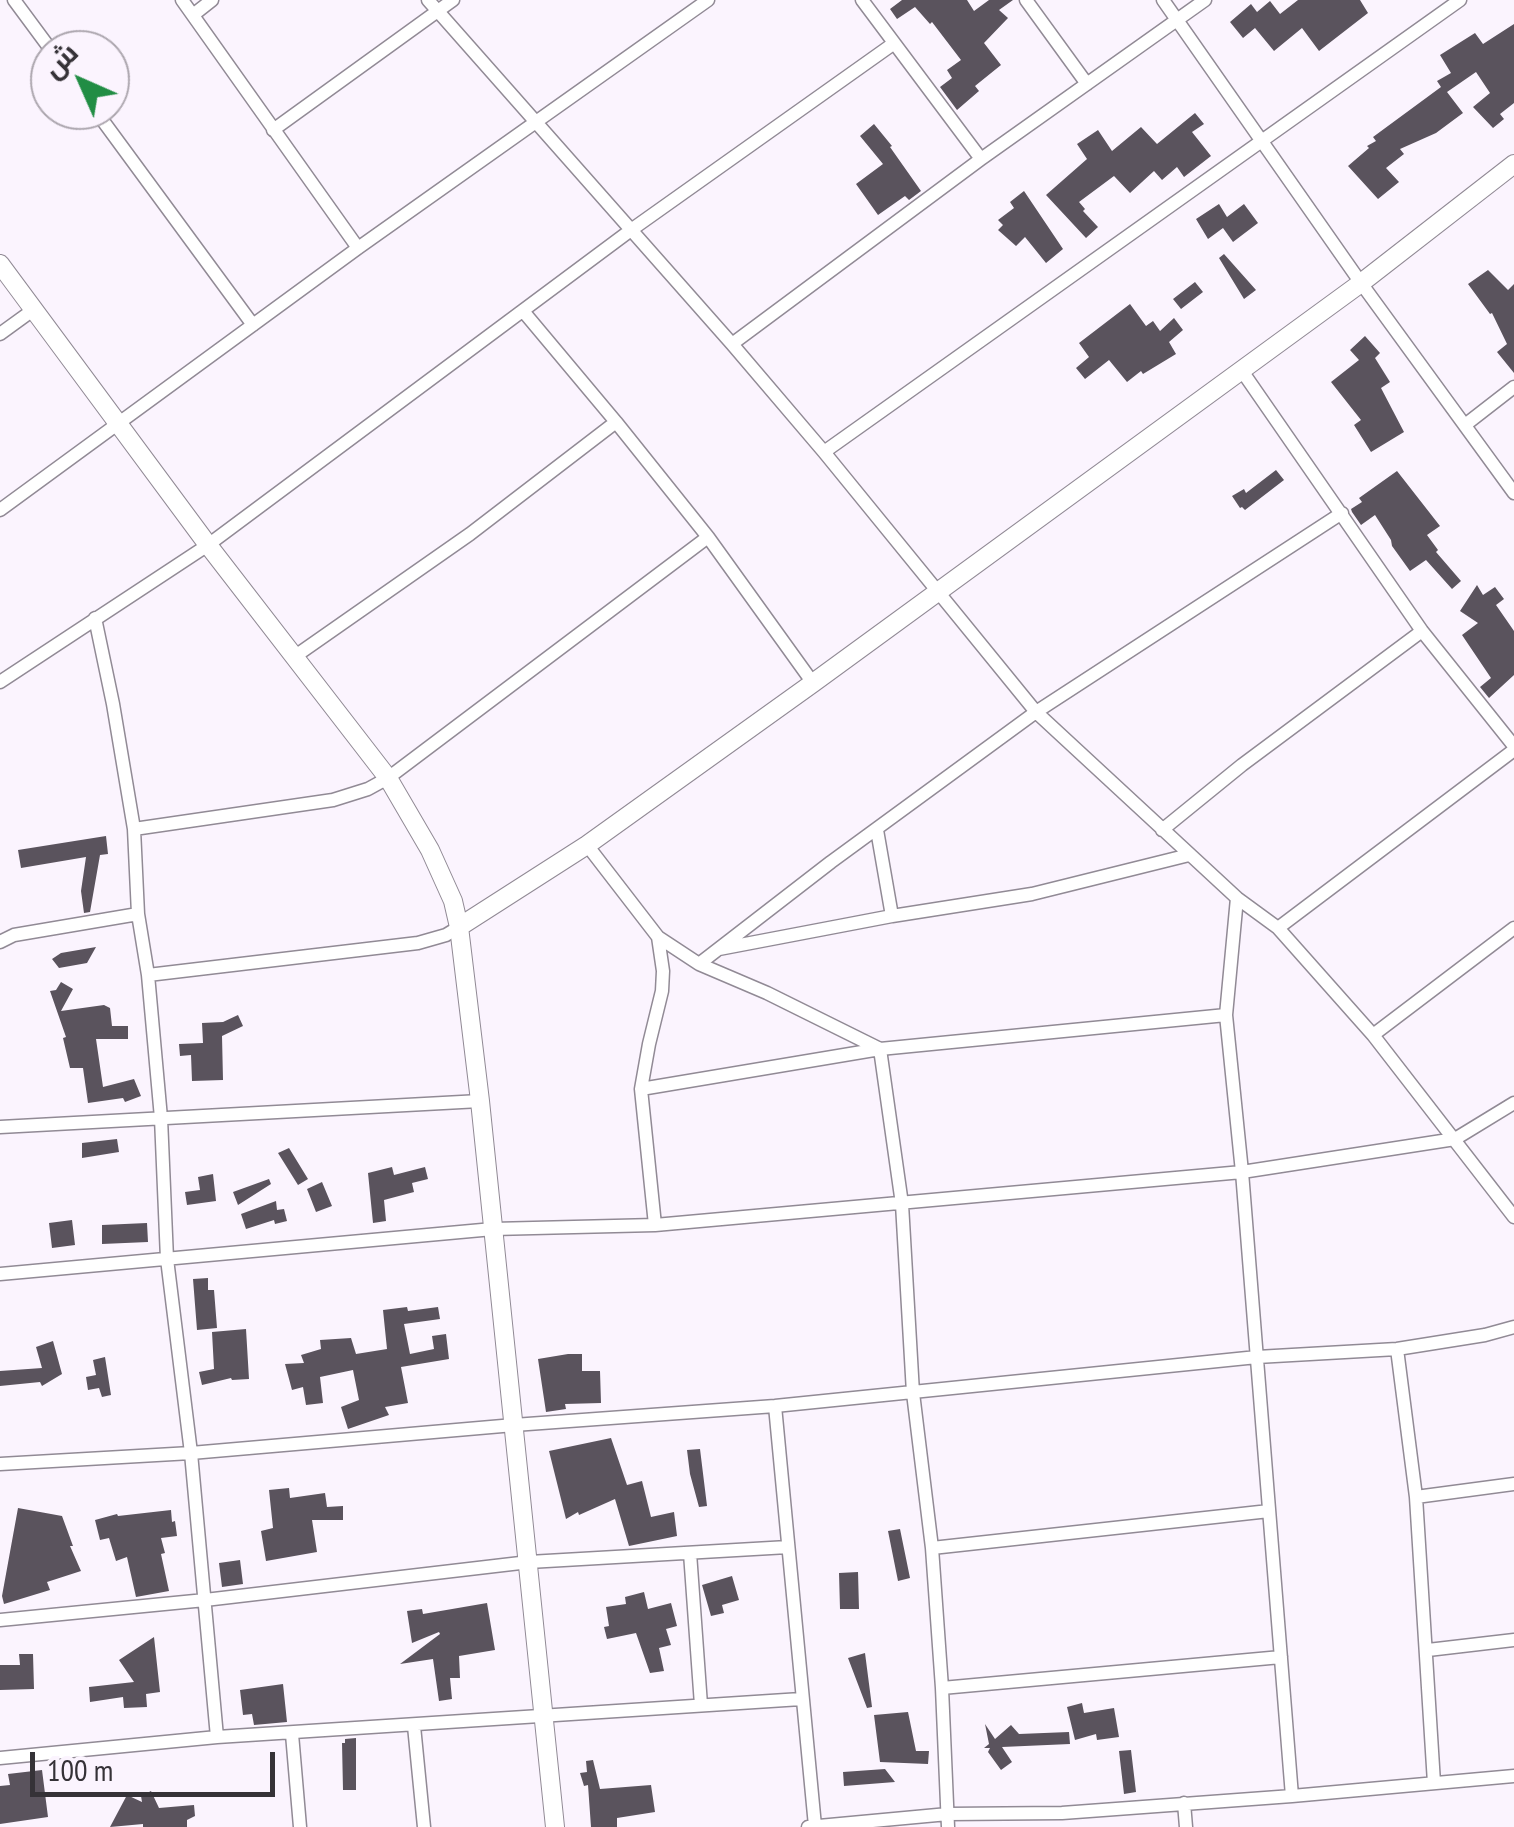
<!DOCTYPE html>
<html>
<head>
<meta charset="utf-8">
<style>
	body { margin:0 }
	#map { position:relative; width:1514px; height:1827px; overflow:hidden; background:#fbf4fe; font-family:"PT Sans Narrow",Cairo,sans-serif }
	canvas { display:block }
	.north { position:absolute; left:30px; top:30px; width:100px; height:100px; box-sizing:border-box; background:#fbf4fe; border:2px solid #aca6ae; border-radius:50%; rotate:315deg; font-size:28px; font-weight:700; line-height:40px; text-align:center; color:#353237 }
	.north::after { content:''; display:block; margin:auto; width:35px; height:45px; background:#218d44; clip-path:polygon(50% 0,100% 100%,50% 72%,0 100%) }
	.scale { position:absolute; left:30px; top:1752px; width:245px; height:45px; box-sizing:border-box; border:5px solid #353237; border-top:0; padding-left:12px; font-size:30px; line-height:35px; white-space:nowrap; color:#353237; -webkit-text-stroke:8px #fbf4fe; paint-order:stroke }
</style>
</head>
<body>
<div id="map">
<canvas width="1514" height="1827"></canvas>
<div class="north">ش</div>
<div class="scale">100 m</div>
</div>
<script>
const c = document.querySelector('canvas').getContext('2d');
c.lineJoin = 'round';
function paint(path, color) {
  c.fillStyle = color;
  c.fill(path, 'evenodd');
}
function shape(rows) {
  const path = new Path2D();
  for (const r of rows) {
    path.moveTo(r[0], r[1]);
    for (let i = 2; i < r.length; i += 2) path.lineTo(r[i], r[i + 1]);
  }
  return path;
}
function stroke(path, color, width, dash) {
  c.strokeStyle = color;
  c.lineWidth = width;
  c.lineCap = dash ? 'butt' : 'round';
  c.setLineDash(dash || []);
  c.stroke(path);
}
paint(shape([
	[902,0,967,0,974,11,989,0,1013,0,999,10,1008,18,984,43,1001,65,975,86,979,91,957,110,940,87,952,78,947,70,961,60,932,22,930,24,915,7,897,19,890,9],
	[1298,0,1360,0,1368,13,1319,51,1302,28,1274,51,1255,28,1243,38,1230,22,1251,4,1257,12,1270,1,1280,14],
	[1514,24,1514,103,1500,114,1504,119,1493,128,1473,107,1490,93,1476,72,1447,92,1463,113,1436,133,1400,149,1404,154,1386,168,1399,182,1378,199,1348,166,1369,148,1367,146,1376,141,1373,137,1441,87,1437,81,1451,73,1440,55,1475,33,1483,44],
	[1195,113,1204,124,1192,132,1211,156,1184,177,1177,167,1162,180,1154,171,1130,193,1114,176,1079,202,1085,209,1083,211,1098,227,1086,238,1046,195,1087,159,1077,144,1098,130,1112,151,1141,127,1157,144],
	[874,124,892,146,890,147,921,191,909,200,905,196,878,215,856,184,883,164,860,136],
	[1024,191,1063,249,1046,263,1025,237,1016,246,998,230,1003,225,998,220,1014,208,1010,202],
	[1219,204,1227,217,1244,204,1258,223,1233,242,1223,228,1208,239,1196,219],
	[1224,254,1256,290,1244,299,1219,258],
	[1488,270,1508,290,1514,284,1514,373,1497,352,1507,344,1492,313,1490,314,1468,284],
	[1195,282,1203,292,1181,309,1173,299],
	[1130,304,1146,326,1153,321,1160,331,1174,318,1183,330,1169,342,1176,354,1143,374,1141,371,1127,382,1109,360,1085,379,1076,368,1089,357,1079,343],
	[1365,336,1380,353,1375,358,1390,382,1381,388,1404,432,1371,452,1354,425,1361,420,1331,382,1359,360,1350,350],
	[1276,470,1284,480,1245,510,1242,507,1240,508,1232,496,1244,489,1246,493],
	[1397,471,1440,526,1427,535,1438,550,1436,552,1461,581,1452,589,1426,560,1410,571,1392,546,1391,540,1375,515,1361,525,1352,512,1351,509,1362,502,1359,498],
	[1477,585,1483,595,1495,587,1504,599,1496,605,1514,631,1514,675,1489,698,1480,687,1491,678,1462,635,1478,623,1460,611],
	[106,836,108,854,100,855,90,912,84,913,81,891,86,857,21,868,18,850],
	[96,947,87,963,59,968,52,959,61,953],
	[61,982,73,989,61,1011,104,1005,110,1008,112,1026,128,1026,128,1039,96,1039,103,1087,134,1079,141,1096,125,1102,123,1098,88,1103,83,1068,70,1068,63,1038,66,1037,50,991,56,990],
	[238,1015,243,1026,222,1036,223,1080,192,1081,191,1055,180,1056,179,1044,203,1043,202,1023,223,1022],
	[117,1139,119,1152,82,1158,82,1143],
	[289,1148,308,1179,298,1185,278,1153],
	[392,1167,394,1175,425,1167,428,1179,412,1183,414,1192,384,1200,386,1221,373,1223,368,1173],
	[213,1174,216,1201,187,1205,185,1192,200,1190,198,1177],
	[269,1179,271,1184,238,1205,233,1192],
	[322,1182,332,1206,316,1212,307,1189],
	[276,1201,277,1210,284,1209,287,1221,275,1224,274,1220,246,1229,241,1214],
	[72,1220,75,1245,52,1248,49,1223],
	[147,1223,148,1242,102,1244,102,1225],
	[208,1278,208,1290,214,1290,217,1328,197,1330,193,1279],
	[407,1307,408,1311,438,1307,440,1319,404,1324,410,1354,434,1349,432,1336,446,1334,449,1359,401,1367,408,1403,385,1407,389,1415,348,1429,341,1407,359,1400,353,1370,320,1377,323,1403,306,1405,303,1387,292,1390,285,1364,304,1363,301,1355,321,1349,320,1340,351,1338,356,1354,387,1349,383,1310],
	[246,1329,249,1379,232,1380,231,1378,202,1385,199,1372,214,1369,212,1332],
	[53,1341,62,1374,42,1386,40,1382,0,1386,0,1371,42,1368,36,1347],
	[568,1354,582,1354,582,1371,600,1371,601,1403,565,1404,566,1409,546,1412,538,1359],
	[105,1357,111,1395,102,1397,99,1388,88,1390,86,1377,96,1375,93,1360],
	[611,1438,627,1485,642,1481,651,1517,674,1512,677,1536,629,1546,615,1499,579,1515,578,1512,566,1519,549,1451],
	[700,1449,707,1506,699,1507,690,1474,687,1450],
	[289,1488,290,1498,325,1493,327,1507,343,1506,343,1520,312,1520,317,1552,266,1561,261,1531,273,1528,269,1490],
	[18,1508,62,1516,73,1546,70,1546,81,1571,47,1582,50,1590,4,1604,2,1596],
	[171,1510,172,1522,175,1521,177,1536,161,1538,165,1553,161,1554,169,1591,136,1597,127,1557,116,1561,109,1538,100,1540,95,1520,117,1514,118,1516],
	[900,1529,910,1578,898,1581,888,1531],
	[240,1560,243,1584,222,1587,219,1563],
	[858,1572,859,1609,840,1609,839,1573],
	[732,1576,739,1600,722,1605,724,1613,711,1616,702,1585],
	[644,1592,648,1609,671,1603,677,1626,666,1629,671,1645,659,1648,664,1671,650,1673,636,1633,607,1639,604,1627,609,1626,606,1607,626,1604,625,1597],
	[487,1603,495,1650,459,1656,460,1678,450,1678,452,1699,439,1701,433,1659,400,1664,440,1634,439,1632,412,1643,407,1611,422,1609,423,1614],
	[154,1637,160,1692,146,1694,147,1707,124,1708,123,1697,90,1702,89,1687,134,1682,119,1660],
	[865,1653,872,1707,867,1708,848,1658],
	[19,1654,33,1654,34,1689,0,1690,0,1665,20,1665],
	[283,1684,287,1722,254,1725,252,1714,243,1715,240,1690],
	[1082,1703,1084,1713,1114,1708,1119,1737,1097,1740,1096,1734,1075,1740,1067,1707],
	[908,1712,916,1751,929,1751,928,1764,880,1762,874,1715],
	[985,1724,995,1739,1011,1725,1019,1734,1069,1732,1070,1744,1002,1747,1012,1762,1001,1770,988,1752,990,1748,984,1748,989,1744],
	[356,1738,356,1790,343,1790,342,1743,345,1743,345,1739],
	[1131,1750,1136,1792,1124,1794,1119,1751],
	[593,1760,600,1789,651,1785,655,1812,617,1818,617,1827,591,1827,588,1785,584,1786,580,1773,587,1772,586,1761],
	[885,1769,895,1782,844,1786,843,1772],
	[42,1770,48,1817,0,1824,0,1786,10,1785,8,1774],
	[151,1791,159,1808,194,1805,195,1816,187,1820,187,1827,143,1827,143,1824,110,1827,127,1795,142,1802,141,1796]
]), '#5a535d');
const street = shape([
	[14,0,51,50],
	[182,0,358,248],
	[428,0,732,344,824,452,1036,712,1237,898,1278,928,1373,1035,1514,1217],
	[862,0,981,159],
	[1026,0,1087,84],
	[1163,0,1361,283,1514,493],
	[193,15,212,0],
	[95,110,253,325],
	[273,130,453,0],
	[523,311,616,422,708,537,813,683],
	[0,334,33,310],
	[732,344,981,159,1205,0],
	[1242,371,1422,631,1514,746],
	[1465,425,1514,387],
	[824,452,1460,0],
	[0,510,358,248,708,0],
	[95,618,113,704,134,829,138,914,148,975,161,1118,167,1259,191,1453,217,1737],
	[294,657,470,534,616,422],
	[0,682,208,545,631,230,893,44],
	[134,829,333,800,368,789,388,778,708,537],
	[877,830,892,916],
	[1162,830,1242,765,1422,631],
	[587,845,658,937,699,964,767,993,880,1049,902,1204,913,1393,932,1548,942,1688,948,1827],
	[1237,898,1226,1015,1242,1172,1292,1796],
	[1278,928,1514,750],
	[0,942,14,935,138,914],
	[719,949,892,916,1032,894,1189,855],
	[699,964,831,862,1036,712,1342,513],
	[148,975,418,943,446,935,459,927],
	[1373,1035,1514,928],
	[641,1089,880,1049,1226,1015],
	[0,1127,480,1101],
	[655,1225,641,1089,649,1044,662,991,663,971,658,937],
	[0,1274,493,1229,655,1225,1242,1172,1455,1139,1514,1103],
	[1397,1349,1416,1497,1434,1783],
	[775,1406,815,1826],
	[0,1464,191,1453,514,1425,775,1406,1257,1357,1397,1349,1485,1335,1514,1327],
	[1416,1497,1514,1484],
	[932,1548,1269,1511],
	[690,1553,701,1705],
	[0,1620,205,1600,529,1562,788,1547],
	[1428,1650,1514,1640],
	[942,1688,1281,1657],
	[414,1726,424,1827],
	[292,1734,300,1827],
	[0,1758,217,1737,801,1699],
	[1184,1803,1186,1827],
	[808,1827,948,1814,1062,1813,1292,1796,1514,1776]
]);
const secondary = shape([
	[0,264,208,545,388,778,430,850,453,901,459,927,480,1101,555,1827],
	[459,927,587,845,813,683,1361,283,1514,164]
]);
stroke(street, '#918a95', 15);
stroke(secondary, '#918a95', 20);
stroke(street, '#fff', 12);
stroke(secondary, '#fff', 18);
</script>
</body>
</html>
